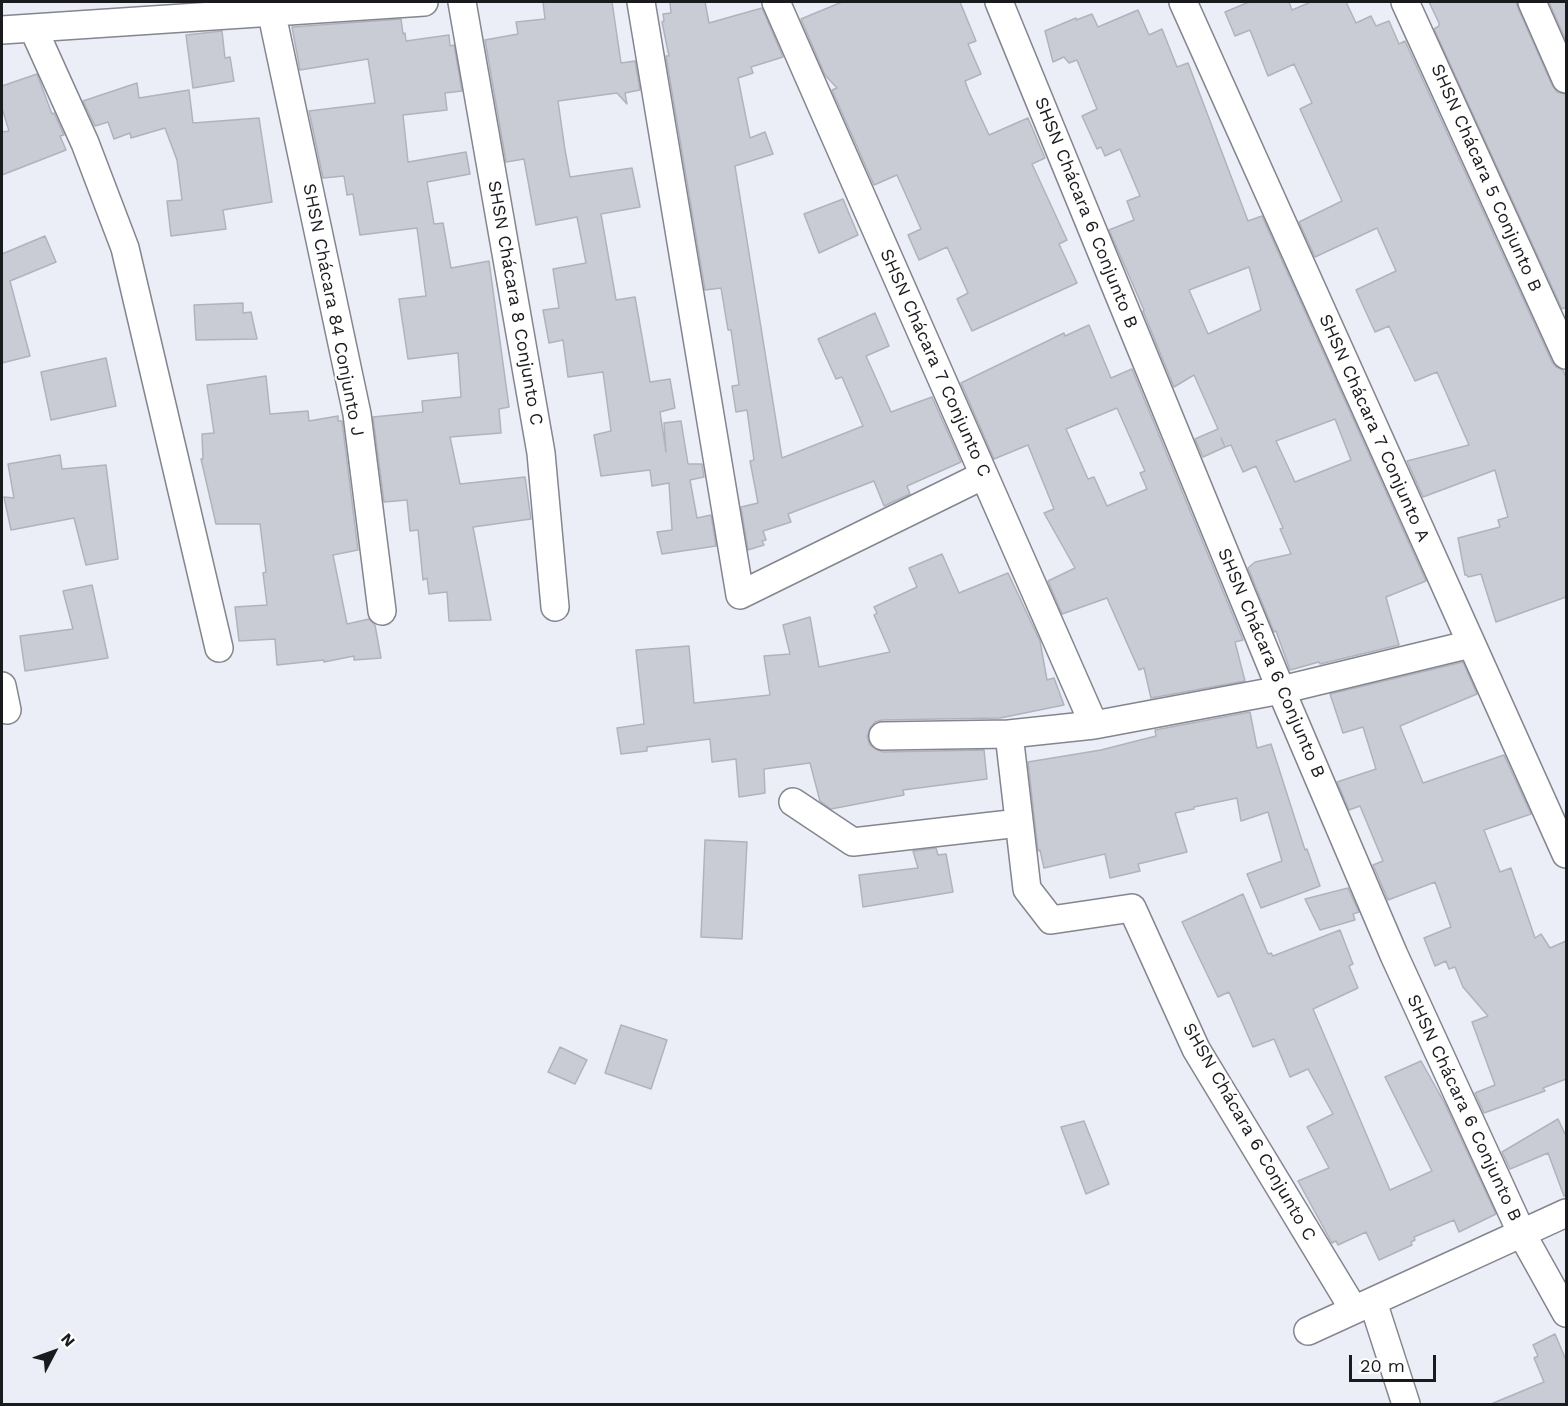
<!DOCTYPE html>
<html>
<head>
<meta charset="utf-8">
<style>
	body { margin:0 }
	#map { position:relative; width:1568px; height:1406px; overflow:hidden; background:#ebedf7; font-family:"Work Sans",sans-serif }
	canvas { display:block }
	.frame { position:absolute; inset:0; border:3px solid #1a1b1e; pointer-events:none }
	.north { position:absolute; left:24px; top:1322px; width:60px; height:60px; -webkit-text-stroke:4px #fff; paint-order:stroke; rotate:49deg; font-size:16px; font-weight:700; line-height:24px; text-align:center; color:#1a1b1e }
	.north::after { content:''; display:block; margin:auto; width:21px; height:27px; background:#1a1b1e; clip-path:polygon(50% 0,100% 100%,50% 72%,0 100%) }
	.scale { position:absolute; left:1349px; top:1355px; width:87px; height:27px; box-sizing:border-box; border:3px solid #1a1b1e; border-top:0; padding-left:8px; font-size:18px; line-height:21px; white-space:nowrap; color:#1a1b1e; -webkit-text-stroke:4px #fff; paint-order:stroke }
</style>
</head>
<body>
<div id="map">
<canvas width="1568" height="1406"></canvas>
<div class="frame"></div>
<div class="north">N</div>
<div class="scale">20 m</div>
</div>
<script>
const c = document.querySelector('canvas').getContext('2d');
c.lineJoin = 'round';
function paint(path, color) {
  c.fillStyle = color;
  c.fill(path, 'evenodd');
}
function shape(rows) {
  const path = new Path2D();
  for (const r of rows) {
    path.moveTo(r[0], r[1]);
    for (let i = 2; i < r.length; i += 2) path.lineTo(r[i], r[i + 1]);
  }
  return path;
}
function stroke(path, color, width, dash) {
  c.strokeStyle = color;
  c.lineWidth = width;
  c.lineCap = dash ? 'butt' : 'round';
  c.setLineDash(dash || []);
  c.stroke(path);
}
function write(font, color, halo, rows, align = 'center') {
  c.font = font + ' "Work Sans",sans-serif';
  c.lineWidth = 4.5;
  c.setLineDash([]);
  c.textBaseline = 'middle';
  c.strokeStyle = halo;
  c.fillStyle = color;
  for (const [text, x, y, turn = 0] of rows) {
    c.save();
    c.translate(x, y);
    c.rotate((+turn || 0) * Math.PI / 180);
    c.textAlign = isNaN(turn) ? turn : align;
    if (halo) c.strokeText(text, 0, 0);
    c.fillText(text, 0, 0);
    c.restore();
  }
}
const building = shape([
	[543,2,612,2,621,63,635,61,640,90,625,93,627,104,617,93,558,101,565,150,570,177,632,168,640,207,601,214,616,300,635,297,650,382,670,379,675,408,660,412,666,452,664,423,681,421,688,464,702,464,704,477,690,480,697,518,711,515,716,546,662,554,657,532,672,530,669,483,652,486,650,470,601,476,594,435,611,431,603,372,568,377,563,340,549,343,543,310,559,308,553,269,586,263,577,217,536,225,524,159,506,162,485,40,518,34,516,22,545,19,543,2],
	[670,2,705,2,709,23,762,8,783,57,751,67,753,73,738,78,750,138,765,132,773,154,735,166,782,458,863,426,842,377,836,379,818,339,875,313,889,346,866,356,891,412,932,397,961,462,907,486,910,494,884,506,874,481,788,514,791,522,763,531,766,540,762,541,764,545,748,550,741,507,758,503,750,461,754,460,747,410,736,412,732,386,739,385,731,330,728,330,721,288,705,290,666,56,669,56,662,22,664,21,663,14,671,13,670,2],
	[842,2,960,2,976,41,968,44,981,74,965,81,969,92,989,135,1028,118,1045,158,1032,164,1067,240,1059,244,1077,283,972,331,957,299,968,293,947,247,919,260,908,235,921,229,897,175,874,185,832,90,837,88,825,75,801,19,842,2],
	[1249,2,1289,2,1292,10,1311,2,1346,2,1356,23,1371,16,1376,26,1389,21,1399,44,1405,41,1552,362,1556,367,1563,370,1566,378,1566,597,1496,622,1481,574,1468,577,1467,575,1465,575,1458,538,1500,527,1498,520,1508,517,1495,470,1423,497,1407,461,1469,445,1437,372,1415,381,1389,326,1375,332,1356,290,1396,271,1377,228,1315,257,1299,222,1342,201,1300,109,1312,103,1294,64,1268,76,1250,30,1235,36,1225,12,1249,2],
	[1429,2,1516,2,1518,8,1552,85,1557,92,1566,94,1566,307,1562,309,1434,29,1439,26,1439,23,1429,2],
	[1549,2,1566,2,1566,41,1549,2],
	[1138,10,1149,35,1162,29,1177,67,1188,63,1248,221,1262,216,1426,581,1386,597,1399,645,1320,664,1319,662,1290,670,1276,631,1274,632,1248,568,1255,562,1291,554,1280,529,1283,528,1256,466,1243,472,1231,445,1225,447,1221,438,1225,447,1203,457,1195,439,1218,429,1194,375,1174,387,1143,311,1144,310,1109,230,1134,220,1127,201,1140,196,1120,149,1105,156,1101,147,1097,149,1082,116,1097,109,1077,60,1069,63,1064,57,1053,62,1045,31,1076,18,1076,20,1092,14,1098,27,1138,10],
	[1249,267,1261,310,1208,334,1189,290,1249,267],
	[1335,419,1351,460,1295,482,1276,441,1335,419],
	[401,19,403,34,405,33,406,41,449,35,450,46,454,45,462,91,445,93,447,110,403,115,408,162,466,152,470,174,427,182,434,224,443,223,451,268,489,261,509,407,499,409,501,433,450,437,460,484,525,477,531,519,473,527,491,620,449,621,447,592,429,594,427,578,423,580,418,530,410,531,407,500,384,502,373,417,423,412,422,401,461,397,458,353,408,359,399,299,426,296,417,228,360,235,353,194,347,195,344,176,323,178,309,111,375,103,368,59,300,70,292,27,401,19],
	[222,31,225,58,230,57,234,81,193,88,186,35,222,31],
	[37,74,52,114,54,113,64,135,60,136,66,150,2,175,2,132,9,131,2,108,2,86,37,74],
	[137,83,139,98,189,90,193,123,259,118,272,202,223,210,226,229,171,236,167,201,182,200,177,160,165,128,131,138,130,133,114,139,108,122,95,126,83,101,137,83],
	[843,199,858,235,819,253,804,214,843,199],
	[45,236,56,262,10,281,30,356,2,363,2,254,45,236],
	[243,303,243,313,251,312,257,339,196,340,194,305,243,303],
	[1089,325,1111,378,1132,369,1243,640,1235,642,1245,681,1151,698,1144,668,1139,670,1107,598,1062,614,1048,581,1075,568,1044,513,1054,509,1028,445,994,459,961,383,1064,333,1065,336,1089,325],
	[1117,408,1145,471,1140,473,1147,489,1107,506,1094,477,1088,479,1066,429,1117,408],
	[106,358,116,406,51,420,41,372,106,358],
	[266,376,270,414,308,411,309,421,338,416,338,421,342,421,358,550,333,555,347,624,369,619,375,625,381,658,354,660,354,656,324,662,324,660,277,665,275,639,239,641,235,607,267,605,263,573,266,572,260,524,216,524,201,459,203,459,202,434,214,433,207,385,266,376],
	[60,455,62,469,106,465,118,559,86,565,74,518,11,530,4,497,14,498,8,464,60,455],
	[942,554,959,593,1008,573,1040,641,1047,680,1054,678,1064,705,1000,718,882,720,875,722,870,728,867,737,870,745,875,749,883,752,984,750,987,779,903,790,904,795,831,809,820,801,810,763,764,769,765,793,739,797,736,759,712,762,710,739,647,747,647,751,621,754,617,728,644,724,636,650,689,646,694,703,770,695,764,656,790,654,783,625,810,617,819,667,890,652,874,615,877,613,874,607,917,587,909,568,942,554],
	[92,585,108,658,25,671,20,636,73,629,63,591,92,585],
	[1463,662,1477,694,1400,726,1423,783,1504,755,1531,814,1484,830,1500,872,1511,868,1535,938,1541,934,1550,948,1566,941,1566,1079,1543,1088,1545,1091,1484,1113,1475,1093,1495,1085,1472,1022,1488,1016,1463,987,1455,967,1449,969,1446,961,1435,966,1424,938,1451,927,1435,882,1388,900,1373,865,1383,861,1360,806,1349,810,1337,782,1376,769,1363,727,1343,733,1330,694,1463,662],
	[1250,712,1257,748,1271,744,1305,850,1307,849,1320,886,1261,908,1247,874,1282,861,1268,812,1241,821,1237,798,1194,807,1194,809,1175,813,1187,852,1138,864,1140,871,1110,878,1105,854,1044,868,1040,850,1038,851,1028,762,1101,750,1156,736,1155,730,1250,712],
	[705,840,747,842,742,939,701,937,705,840],
	[936,848,938,855,946,854,953,892,863,907,859,875,918,868,913,851,936,848],
	[1348,888,1359,912,1353,914,1355,920,1320,930,1305,899,1348,888],
	[1243,894,1268,954,1271,953,1273,956,1340,930,1353,964,1349,966,1358,988,1313,1009,1390,1190,1432,1171,1385,1077,1421,1061,1444,1102,1496,1214,1459,1232,1454,1220,1414,1237,1415,1240,1411,1242,1412,1245,1379,1260,1366,1232,1338,1245,1336,1241,1332,1243,1298,1181,1329,1168,1307,1127,1333,1114,1308,1069,1290,1077,1274,1039,1253,1047,1229,992,1218,997,1182,922,1243,894],
	[621,1025,667,1040,651,1089,605,1073,621,1025],
	[560,1047,587,1060,575,1084,548,1072,560,1047],
	[1558,1119,1566,1136,1566,1196,1564,1196,1548,1153,1510,1169,1502,1152,1558,1119],
	[1084,1121,1109,1184,1086,1194,1061,1127,1084,1121],
	[1555,1334,1566,1360,1566,1404,1491,1404,1544,1382,1534,1358,1538,1356,1533,1345,1555,1334]
]);
paint(building, '#c9ccd5');
stroke(building, '#b0b3bc', 1.5);
const street = shape([
	[462,2,541,453,555,607],
	[641,2,740,595,984,475],
	[776,2,1094,725],
	[999,2,1281,690,1394,955,1522,1234,1566,1313],
	[1183,2,1566,854],
	[1405,2,1566,355],
	[1532,2,1566,79],
	[271,10,357,414,382,611],
	[33,28,85,143,125,248,219,648],
	[2,30,424,2],
	[2,686,7,710],
	[1009,734,1027,889,1051,920,1132,908,1196,1049,1354,1310],
	[883,736,1009,734,1094,725,1281,690,1471,644],
	[793,802,853,842,1019,823],
	[1373,1302,1406,1404],
	[1308,1331,1566,1213]
]);
stroke(street, '#84868f', 30);
stroke(street, '#fff', 27);
write('18px', '#1a1b1e', '#fff', [
	["SHSN Chácara 5 Conjunto B",1486,178,66],
	["SHSN Chácara 6 Conjunto B",1086,213,68],
	["SHSN Chácara 8 Conjunto C",515,303,80],
	["SHSN Chácara 84 Conjunto J",333,310,79],
	["SHSN Chácara 7 Conjunto C",935,363,66],
	["SHSN Chácara 7 Conjunto A",1374,428,66],
	["SHSN Chácara 6 Conjunto B",1271,663,67],
	["SHSN Chácara 6 Conjunto B",1464,1108,65],
	["SHSN Chácara 6 Conjunto C",1249,1132,60]
]);
</script>
</body>
</html>
